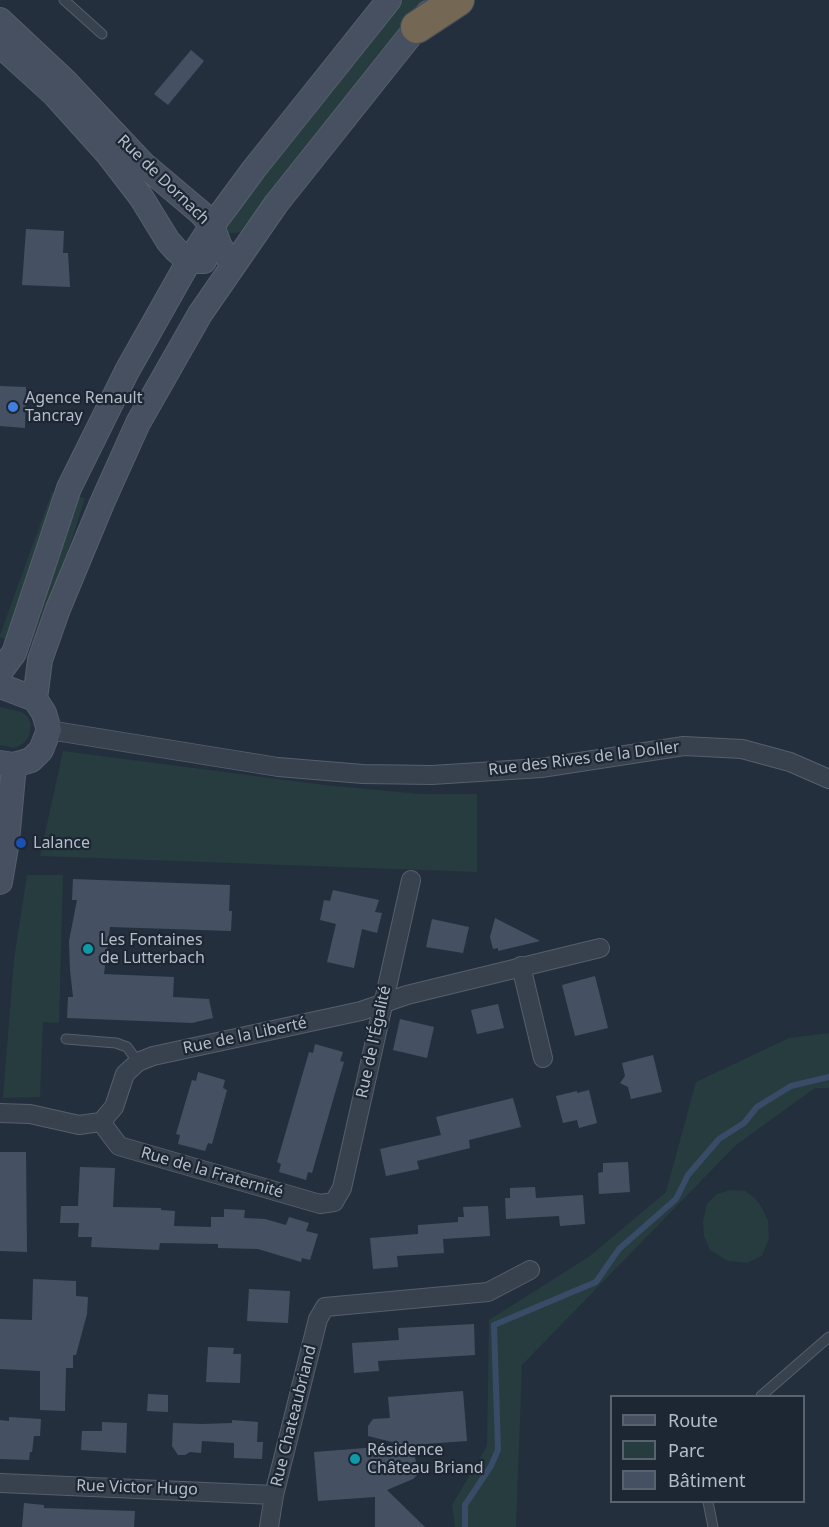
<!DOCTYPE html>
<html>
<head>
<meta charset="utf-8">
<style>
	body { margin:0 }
	#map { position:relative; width:829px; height:1527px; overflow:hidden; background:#242f3e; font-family:"Noto Sans",sans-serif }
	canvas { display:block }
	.legend { position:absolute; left:610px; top:1395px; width:195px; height:108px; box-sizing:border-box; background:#1d2633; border:2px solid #59626f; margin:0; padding:8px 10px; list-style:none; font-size:18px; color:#b4bcc9 }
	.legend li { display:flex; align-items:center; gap:12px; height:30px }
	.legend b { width:30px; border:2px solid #59626f }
</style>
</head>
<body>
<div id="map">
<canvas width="829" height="1527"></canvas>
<ul class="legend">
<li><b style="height:8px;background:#465061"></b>Route</li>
<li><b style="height:16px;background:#263c3f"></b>Parc</li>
<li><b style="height:16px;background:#455162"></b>Bâtiment</li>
</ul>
</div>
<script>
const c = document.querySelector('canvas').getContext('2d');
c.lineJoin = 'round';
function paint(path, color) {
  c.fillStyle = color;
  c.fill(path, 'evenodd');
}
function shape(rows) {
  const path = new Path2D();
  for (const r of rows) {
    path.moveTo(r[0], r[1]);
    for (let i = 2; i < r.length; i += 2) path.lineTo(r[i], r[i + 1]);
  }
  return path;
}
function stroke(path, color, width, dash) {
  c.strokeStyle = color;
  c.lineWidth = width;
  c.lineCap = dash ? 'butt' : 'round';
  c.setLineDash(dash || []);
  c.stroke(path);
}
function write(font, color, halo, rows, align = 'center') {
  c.font = font + ' "Noto Sans",sans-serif';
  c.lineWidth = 4.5;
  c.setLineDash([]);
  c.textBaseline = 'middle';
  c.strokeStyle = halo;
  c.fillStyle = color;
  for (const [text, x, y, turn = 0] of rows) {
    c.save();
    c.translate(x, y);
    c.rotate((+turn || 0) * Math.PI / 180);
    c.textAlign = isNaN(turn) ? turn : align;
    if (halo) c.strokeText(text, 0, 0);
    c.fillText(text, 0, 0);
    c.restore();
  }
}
paint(shape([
	[403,0,425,0,243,232,223,234,261,179],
	[52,492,55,493,10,641,0,637,0,635],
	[76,496,85,498,37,648,26,645],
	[0,707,22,712,28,717,31,724,29,736,24,743,15,748,0,745],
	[63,751,324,785,421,794,477,794,477,872,40,856],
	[27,875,63,875,59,1023,43,1022,40,1097,3,1098,14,959],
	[829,1033,829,1088,815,1088,736,1145,522,1365,516,1527,455,1527,452,1505,487,1446,489,1320,590,1256,666,1192,696,1082,789,1038],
	[730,1190,745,1191,755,1198,762,1208,768,1221,769,1238,762,1256,747,1263,728,1261,710,1250,704,1236,703,1221,707,1204,717,1194]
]), '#263c3f');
stroke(shape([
	[465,1527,465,1505,491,1466,498,1450,494,1325,596,1282,619,1249,676,1199,688,1175,719,1139,744,1123,757,1107,791,1086,829,1077]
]), '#394c67', 6);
paint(shape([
	[191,50,204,61,168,105,154,94],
	[26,229,64,231,63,253,68,253,70,287,22,285],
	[0,386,26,387,25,428,0,426],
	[73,879,230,885,229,911,232,911,231,931,110,927,104,974,174,977,173,997,209,999,213,1018,192,1023,67,1018,68,997,73,997,70,970,69,941,77,900,72,900],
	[333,890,379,900,375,912,382,913,377,933,362,929,354,968,327,962,336,924,320,920,324,900,330,901],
	[495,918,540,941,498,951,498,948,493,949,490,937],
	[432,919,469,927,463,953,426,947],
	[595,976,608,1028,575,1036,562,985],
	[498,1004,504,1028,477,1034,471,1010],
	[400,1019,434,1027,427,1058,393,1050],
	[315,1044,343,1052,340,1061,344,1062,312,1173,308,1172,306,1180,279,1172,281,1164,277,1162,309,1052,313,1053],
	[653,1055,662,1092,631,1099,628,1087,620,1083,625,1076,622,1063],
	[198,1072,225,1080,223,1088,227,1090,212,1144,208,1143,205,1151,178,1144,180,1135,176,1134,192,1080,196,1081],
	[589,1090,597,1123,579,1128,577,1120,563,1123,556,1096,577,1091,577,1093],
	[513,1098,521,1127,469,1140,470,1148,417,1161,419,1169,386,1176,380,1149,441,1135,436,1117],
	[0,1152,26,1152,27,1252,0,1251],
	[628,1162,630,1192,599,1194,598,1173,603,1172,603,1163],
	[80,1167,115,1168,113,1207,161,1208,161,1210,175,1211,174,1226,211,1227,211,1217,224,1217,224,1209,245,1210,244,1218,265,1219,286,1225,289,1217,309,1223,306,1231,318,1234,310,1260,302,1258,301,1262,258,1249,218,1248,218,1244,160,1243,159,1250,91,1247,92,1237,78,1237,79,1223,60,1223,61,1206,78,1206],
	[535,1187,536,1198,583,1195,585,1224,560,1226,559,1216,506,1219,505,1198,510,1198,510,1188],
	[488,1206,490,1236,443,1239,444,1253,397,1256,398,1267,373,1269,370,1238,418,1234,418,1225,458,1222,458,1217,464,1217,463,1207],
	[33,1279,76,1281,76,1296,88,1297,87,1314,76,1355,73,1355,73,1368,66,1368,65,1411,40,1410,40,1371,0,1369,0,1319,32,1320],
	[249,1289,290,1291,288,1323,247,1321],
	[474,1324,475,1355,378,1361,379,1371,354,1373,352,1343,399,1340,398,1328],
	[208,1347,234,1348,233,1354,241,1354,240,1383,206,1382],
	[463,1391,467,1441,411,1445,418,1468,417,1475,413,1479,387,1490,425,1527,375,1527,375,1497,318,1501,314,1452,404,1445,368,1436,368,1426,373,1419,390,1418,388,1397],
	[148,1394,168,1395,168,1412,147,1411],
	[9,1417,41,1419,40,1436,34,1436,32,1452,30,1452,29,1460,0,1459,0,1420,9,1421],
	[232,1420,258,1422,257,1442,263,1442,262,1459,234,1458,234,1443,202,1441,201,1453,190,1452,185,1455,178,1455,172,1446,173,1423,202,1424,232,1423],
	[102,1422,127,1423,126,1453,81,1450,82,1431,102,1431],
	[24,1503,44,1505,44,1508,135,1511,134,1527,22,1527]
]), '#455162');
const service = shape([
	[64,0,102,34],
	[66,1039,116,1043,127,1047,138,1062],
	[761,1396,829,1337],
	[708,1502,713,1527]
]);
const minor = shape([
	[49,730,278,767,363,774,432,775,541,768,684,746,742,749,790,762,829,779],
	[521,966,543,1058],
	[0,1113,30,1114,79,1125,101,1122,114,1107,125,1074,138,1062,153,1056,361,1011,407,995,600,948],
	[101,1122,119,1146,320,1204,334,1202,342,1188,411,880],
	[0,1483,274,1495],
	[269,1527,274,1495,318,1319,325,1307,488,1292,530,1270]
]);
const secondary = shape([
	[0,20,64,80,143,164,201,213,212,226,220,247,233,264],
	[0,45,55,95,108,154,141,197,168,241,176,250,189,261,204,261],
	[0,672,14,653,69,488,127,371,189,261,212,226,254,169,389,0],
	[0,686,35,699,44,713,49,730,41,750,31,760,14,765,0,763],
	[35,699,40,660,58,609,102,503,138,423,200,314,276,204,428,13],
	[0,882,7,841,14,765]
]);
const motorway = shape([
	[417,27,458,0]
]);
stroke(service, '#565f6c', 11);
stroke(minor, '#565f6c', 20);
stroke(secondary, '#565f6c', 26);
stroke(motorway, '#434c59', 34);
stroke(service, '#38414e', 9);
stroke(minor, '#38414e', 18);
stroke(secondary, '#465061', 24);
stroke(motorway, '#746855', 32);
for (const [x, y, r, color] of [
	[13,407,6,"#3f7fe0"],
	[21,843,6,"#1a4fb4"],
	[88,949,6,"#0f9aa8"],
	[355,1459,6,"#0f9aa8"]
]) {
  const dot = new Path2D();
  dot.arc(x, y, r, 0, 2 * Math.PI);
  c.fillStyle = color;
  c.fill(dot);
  stroke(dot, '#1d2633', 2);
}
write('16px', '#b4bcc9', '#1d2633', [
	["Rue de Dornach",163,180,44],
	["Rue des Rives de la Doller",584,759,-7],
	["Rue de la Liberté",245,1036,-12],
	["Rue de l'Égalité",374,1042,-78],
	["Rue de la Fraternité",212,1173,16],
	["Rue Chateaubriand",294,1416,-76],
	["Rue Victor Hugo",137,1488,2]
]);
write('16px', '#b4bcc9', '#1d2633', [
	["Agence Renault",25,398],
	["Tancray",25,416],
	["Lalance",33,843],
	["Les Fontaines",100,940],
	["de Lutterbach",100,958],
	["Résidence",367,1450],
	["Château Briand",367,1468]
], 'left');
</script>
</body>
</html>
